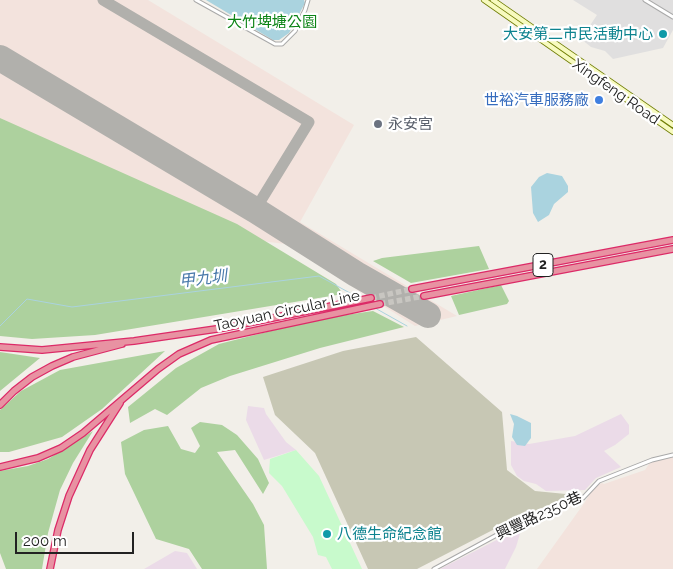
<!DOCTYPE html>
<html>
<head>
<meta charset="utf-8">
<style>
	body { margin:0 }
	#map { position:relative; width:673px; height:569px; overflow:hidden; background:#f2efe9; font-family:Raleway,sans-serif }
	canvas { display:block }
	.scale { position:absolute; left:15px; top:532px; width:119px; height:22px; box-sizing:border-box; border:2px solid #222; border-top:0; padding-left:6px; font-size:15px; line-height:18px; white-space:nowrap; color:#222; -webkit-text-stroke:4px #fff; paint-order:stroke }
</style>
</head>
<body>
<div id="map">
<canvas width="673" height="569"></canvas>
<div class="scale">200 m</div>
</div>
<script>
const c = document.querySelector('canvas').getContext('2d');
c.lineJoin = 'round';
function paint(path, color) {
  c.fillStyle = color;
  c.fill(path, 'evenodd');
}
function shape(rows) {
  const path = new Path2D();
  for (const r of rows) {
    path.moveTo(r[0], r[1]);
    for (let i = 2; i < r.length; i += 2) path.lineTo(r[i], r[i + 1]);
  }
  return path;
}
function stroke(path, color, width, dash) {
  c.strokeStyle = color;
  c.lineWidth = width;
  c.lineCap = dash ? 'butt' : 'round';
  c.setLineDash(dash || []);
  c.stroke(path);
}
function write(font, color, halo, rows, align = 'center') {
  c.font = font + ' Raleway,"Noto Sans TC",sans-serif';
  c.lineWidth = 4.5;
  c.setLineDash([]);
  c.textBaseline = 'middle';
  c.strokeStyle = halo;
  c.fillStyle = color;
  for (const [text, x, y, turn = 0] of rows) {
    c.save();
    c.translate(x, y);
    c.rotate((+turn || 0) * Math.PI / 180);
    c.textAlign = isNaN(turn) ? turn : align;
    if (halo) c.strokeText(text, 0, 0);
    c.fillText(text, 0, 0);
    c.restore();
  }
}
paint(shape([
	[573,0,673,0,673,30,663,48,613,59,605,51,591,47,581,39,597,15]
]), '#e0dfdf');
paint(shape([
	[248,406,264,408,266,414,286,442,296,450,264,460,246,420],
	[621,414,629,425,629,434,615,445,604,451,621,467,596,478,585,490,546,491,536,484,524,481,517,476,511,465,511,441,529,444,575,436],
	[522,527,516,547,505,569,440,569],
	[175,551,187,553,197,569,144,569]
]), '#ebdbe8');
paint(shape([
	[0,0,148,0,354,125,300,222,457,316,415,326,285,244,208,234,0,118],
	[673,457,673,569,537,569,585,502,593,488,602,483,604,484,645,470,651,461]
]), '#f3e3dd');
paint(shape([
	[416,337,502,412,507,470,535,491,576,495,518,517,417,569,368,569,315,453,275,415,263,377,343,351]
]), '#c7c7b4');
paint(shape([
	[0,118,237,224,336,284,343,294,95,335,32,339,0,336],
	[479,246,489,269,411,283,373,261,382,258],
	[501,285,509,301,507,304,459,315,451,296],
	[373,311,404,327,320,348,230,376,201,388,167,415,155,409,130,423,128,407,176,368,219,344,318,319],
	[165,351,102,409,62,437,9,452,0,452,0,410,21,391,60,370],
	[0,352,40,358,0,391],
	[200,422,222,425,237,435,258,459,269,483,263,494,235,450,217,452,253,504,264,525,267,569,202,569,189,549,156,539,125,474,121,442,144,430,168,426,181,449,195,453,200,446,191,428],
	[93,431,73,463,60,490,48,533,42,569,6,569,0,553,0,471,28,466,48,459]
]), '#add19e');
paint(shape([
	[296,450,319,476,362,569,332,569,326,557,318,555,313,537,282,486,269,473,270,459]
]), '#c8facc');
paint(shape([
	[206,0,304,0,305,3,289,33,279,40,273,40],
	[547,173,562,176,568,186,568,192,554,204,549,215,538,222,533,213,531,187,539,177],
	[510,414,517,416,531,423,531,438,525,446,517,445,512,437,514,424]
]), '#aad3df');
stroke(shape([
	[375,308,407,326],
	[0,326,27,299,72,307,319,276,359,298]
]), '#aad3df', 1);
stroke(shape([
	[103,0,309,122,255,210]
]), '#b1b0ac', 11);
stroke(shape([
	[0,58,255,210,356,274,428,315]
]), '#b1b0ac', 26);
stroke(shape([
	[371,298,412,289],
	[380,304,424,296]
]), '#c8c6c1', 5.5, [5.5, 3]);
const minor = shape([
	[196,0,275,44,282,44,295,31,305,10,308,0],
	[645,0,673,17],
	[434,569,530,517,583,498,599,481,652,460,673,455]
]);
const secondary = shape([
	[484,0,673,132],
	[493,0,673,125]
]);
const motorway = shape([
	[412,289,673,240],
	[424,296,673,249],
	[0,347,42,350,134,341,223,328,371,298],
	[0,405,14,391,32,377,52,366,73,357,122,344],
	[0,467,38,458,61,448,83,433,158,369,179,354,211,340,380,304],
	[50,569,58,530,69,496,90,450,120,403]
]);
stroke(minor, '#a9a9a9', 5);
stroke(secondary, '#707d05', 6);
stroke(motorway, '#dc2a67', 8);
stroke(minor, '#fff', 3);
stroke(secondary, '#f7fabf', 4.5);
stroke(motorway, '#e892a2', 5.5);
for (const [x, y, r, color] of [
	[663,34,5,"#0f9aa8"],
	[599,100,5,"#3f7fe0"],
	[378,124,5,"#6b7280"],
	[327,534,5,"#0f9aa8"]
]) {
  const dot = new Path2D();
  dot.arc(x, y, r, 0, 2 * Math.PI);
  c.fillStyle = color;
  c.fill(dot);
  stroke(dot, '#fff', 2);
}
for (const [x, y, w] of [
	[543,265,20]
]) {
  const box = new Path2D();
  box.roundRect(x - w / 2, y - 11.5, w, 23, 4);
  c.fillStyle = '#fff';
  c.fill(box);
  stroke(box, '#222', 1);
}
write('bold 14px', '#222', null, [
	["2",543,265]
]);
write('15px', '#0c8416', '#fff', [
	["大竹埤塘公園",272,22]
]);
write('15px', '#0d838f', '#fff', [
	["大安第二市民活動中心",653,34],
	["八德生命紀念館",337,534,"left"]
], 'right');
write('15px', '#222', '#fff', [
	["Xingfeng Road",616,92,35],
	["Taoyuan Circular Line",287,311,-12],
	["興豐路2350巷",539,516,-25]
]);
write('15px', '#366cbe', '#fff', [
	["世裕汽車服務廠",589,100]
], 'right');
write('15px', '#5b616d', '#fff', [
	["永安宮",388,124]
], 'left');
write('italic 16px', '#4a7aab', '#fff', [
	["甲九圳",203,279,-7]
]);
</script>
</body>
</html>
